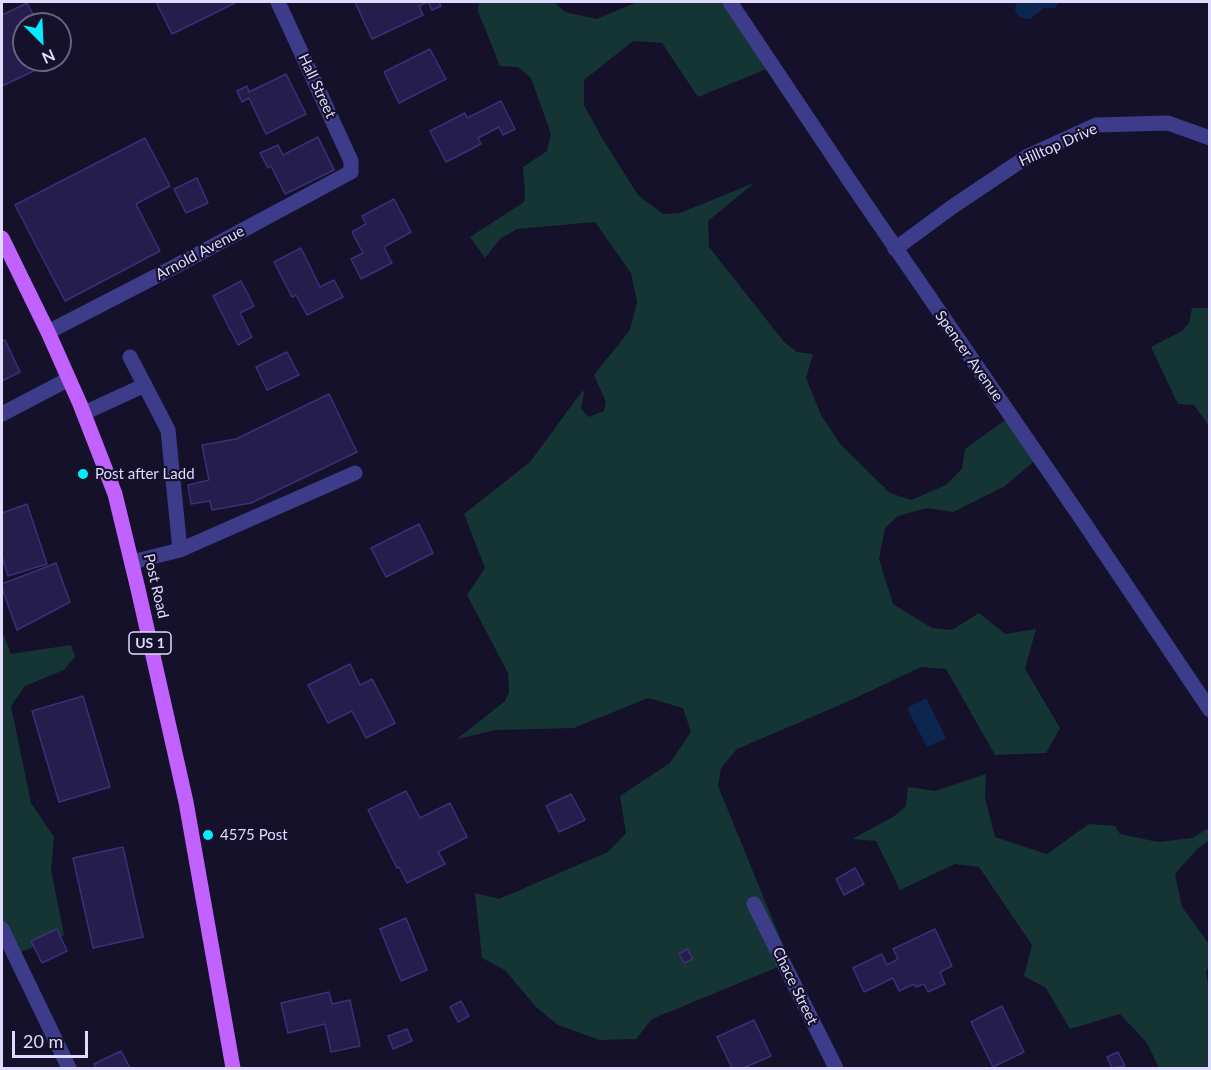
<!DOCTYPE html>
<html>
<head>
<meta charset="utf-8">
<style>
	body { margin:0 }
	#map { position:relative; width:1211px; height:1070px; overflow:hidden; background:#15112b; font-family:Lato,sans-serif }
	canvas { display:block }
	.frame { position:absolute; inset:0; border:3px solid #dfdbff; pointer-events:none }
	.north { position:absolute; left:12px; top:12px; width:60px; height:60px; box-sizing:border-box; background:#15112b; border:2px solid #666280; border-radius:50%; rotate:156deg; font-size:16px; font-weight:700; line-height:24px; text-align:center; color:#dfdbff }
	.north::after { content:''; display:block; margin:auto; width:21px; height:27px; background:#07ebff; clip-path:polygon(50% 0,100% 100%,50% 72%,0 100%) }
	.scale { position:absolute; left:12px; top:1031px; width:76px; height:27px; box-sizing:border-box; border:3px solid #dfdbff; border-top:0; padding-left:8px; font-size:18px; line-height:21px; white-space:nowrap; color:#dfdbff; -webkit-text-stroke:4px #15112b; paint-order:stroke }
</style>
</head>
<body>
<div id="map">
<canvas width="1211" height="1070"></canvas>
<div class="frame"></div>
<div class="north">N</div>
<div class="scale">20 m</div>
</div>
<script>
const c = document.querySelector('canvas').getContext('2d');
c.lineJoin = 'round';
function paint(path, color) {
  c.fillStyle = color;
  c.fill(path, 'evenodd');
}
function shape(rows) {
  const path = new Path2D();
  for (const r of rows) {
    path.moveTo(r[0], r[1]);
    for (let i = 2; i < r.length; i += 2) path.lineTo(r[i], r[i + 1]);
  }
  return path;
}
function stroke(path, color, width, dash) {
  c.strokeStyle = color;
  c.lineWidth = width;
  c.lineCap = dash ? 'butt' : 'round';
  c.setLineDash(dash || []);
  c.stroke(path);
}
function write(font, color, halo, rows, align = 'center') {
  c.font = font + ' Lato,sans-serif';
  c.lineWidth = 4.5;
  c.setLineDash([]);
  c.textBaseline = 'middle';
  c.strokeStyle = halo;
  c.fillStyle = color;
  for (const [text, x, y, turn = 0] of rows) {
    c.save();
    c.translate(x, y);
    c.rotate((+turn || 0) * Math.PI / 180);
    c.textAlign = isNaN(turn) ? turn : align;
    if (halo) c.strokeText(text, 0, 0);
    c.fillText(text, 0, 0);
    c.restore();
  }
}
paint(shape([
	[479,2,554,2,565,12,596,19,638,2,731,2,769,68,698,97,662,43,633,41,584,80,584,105,602,138,638,195,663,214,680,213,754,183,708,221,709,247,785,343,797,352,813,354,806,378,821,415,841,445,890,493,911,500,946,485,962,469,965,449,1011,416,1039,457,1005,486,953,512,927,508,898,516,885,528,879,559,893,604,932,628,952,630,979,613,1005,634,1036,629,1025,669,1060,728,1046,753,995,755,946,669,921,667,847,702,737,749,721,768,718,786,790,962,652,1019,636,1039,600,1040,558,1025,536,1007,505,970,482,958,475,893,499,899,608,852,626,833,620,796,670,763,691,732,683,708,648,698,574,728,496,730,457,739,505,701,509,692,508,673,467,595,485,568,464,514,530,462,583,390,584,394,581,409,589,417,604,411,606,402,594,375,630,330,637,302,631,273,595,222,517,229,500,239,485,258,470,237,524,202,525,192,523,167,547,151,551,134,531,78,518,67,500,66,478,11],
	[1192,308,1209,308,1209,426,1194,405,1178,404,1151,347,1182,331,1189,323],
	[2,631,11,654,71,645,75,657,64,670,25,686,11,706,31,803,54,837,51,870,64,935,16,954,2,928],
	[986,774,985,798,995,837,1047,854,1089,824,1115,826,1120,834,1158,842,1192,838,1209,828,1209,840,1197,849,1175,874,1182,907,1209,944,1209,965,1206,972,1210,995,1209,1068,1159,1068,1147,1043,1120,1014,1070,1029,1046,988,1024,976,1032,945,979,867,955,864,900,890,876,841,852,839,893,817,906,806,908,787,935,791]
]), '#143534');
paint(shape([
	[1016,2,1060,2,1055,8,1044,8,1030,19,1025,19,1019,16,1015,11],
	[926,698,946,738,927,747,907,708]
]), '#0d264f');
const building = shape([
	[156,2,234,2,235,3,172,34,156,2],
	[355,2,439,2,441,6,432,10,428,2,419,6,423,15,372,39,355,2],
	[27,3,38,24,24,24,24,60,55,61,2,86,2,15,27,3],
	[430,49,446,79,399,103,384,72,430,49],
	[286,74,306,114,266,134,249,98,242,102,237,91,247,86,249,92,286,74],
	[501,101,515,129,503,135,499,127,478,138,481,144,446,162,430,131,465,113,467,118,501,101],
	[318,137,334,170,285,194,271,166,268,168,260,153,278,145,283,155,318,137],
	[145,138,170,186,136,204,160,251,65,301,15,205,145,138],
	[197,178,208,203,186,213,174,189,197,178],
	[394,199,411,232,384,247,392,263,361,279,351,259,363,253,352,232,366,224,362,216,394,199],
	[301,248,320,287,334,280,343,297,307,315,296,295,292,297,274,262,301,248],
	[241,281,254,306,240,313,252,337,238,345,213,296,241,281],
	[5,340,20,372,2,381,2,341,5,340],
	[287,352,299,375,267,390,256,367,287,352],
	[329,394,357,452,251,503,212,510,210,501,191,504,188,485,209,480,202,445,236,439,329,394],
	[27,504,47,564,8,576,2,556,2,513,27,504],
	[419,524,433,553,386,577,371,548,419,524],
	[56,563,70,602,17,630,2,588,2,584,56,563],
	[350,664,360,685,372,679,395,723,366,738,352,711,328,723,308,685,350,664],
	[83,696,110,787,59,802,32,711,83,696],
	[406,791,420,818,450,803,467,837,438,852,445,864,407,883,399,867,397,868,368,810,406,791],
	[571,794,585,820,559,832,546,806,571,794],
	[123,847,143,937,93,948,73,858,123,847],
	[855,868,864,884,844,895,836,879,855,868],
	[406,918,427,970,401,981,380,929,406,918],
	[57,929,67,951,42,963,31,941,57,929],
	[935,929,952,966,940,972,945,984,928,992,924,984,916,987,914,984,899,991,893,978,864,992,853,968,882,954,887,965,898,959,893,949,935,929],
	[687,949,693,959,684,963,679,954,687,949],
	[329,992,332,1004,350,1000,360,1046,331,1052,325,1024,288,1033,281,1003,329,992],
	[461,1001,469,1016,458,1022,450,1007,461,1001],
	[1002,1006,1024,1052,993,1067,971,1022,1002,1006],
	[754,1020,771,1056,743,1068,732,1068,717,1037,754,1020],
	[407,1029,412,1041,393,1049,388,1036,407,1029],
	[121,1051,130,1068,96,1068,94,1064,121,1051],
	[1118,1052,1125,1066,1112,1068,1107,1057,1118,1052]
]);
paint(building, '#251d4c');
stroke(building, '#3c2f79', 1.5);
stroke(shape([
	[730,2,849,180,1083,521,1210,710],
	[895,249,952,207,1028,156,1096,125,1168,123,1210,138],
	[48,332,176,266,351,172,351,161,278,2],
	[130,357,168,430,180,550],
	[84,413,145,385],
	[2,414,69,379],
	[132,562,180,550,355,473],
	[754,904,836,1068],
	[2,929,69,1068]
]), '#3d3c8a', 15);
stroke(shape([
	[2,238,48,332,80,404,115,494,138,589,186,802,233,1068]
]), '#c162ff', 15);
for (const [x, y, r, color] of [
	[83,474,6,"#07ebff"],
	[208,835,6,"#07ebff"]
]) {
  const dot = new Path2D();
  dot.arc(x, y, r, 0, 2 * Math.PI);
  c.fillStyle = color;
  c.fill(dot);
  stroke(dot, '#15112b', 2);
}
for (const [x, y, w] of [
	[150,643,42]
]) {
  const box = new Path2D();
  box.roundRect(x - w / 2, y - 11, w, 22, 4.5);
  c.fillStyle = '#15112b';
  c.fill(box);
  stroke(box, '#dfdbff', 1.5);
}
write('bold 14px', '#dfdbff', null, [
	["US 1",150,643]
]);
write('15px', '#dfdbff', '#15112b', [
	["Hall Street",317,86,65],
	["Hilltop Drive",1058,145,-24],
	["Arnold Avenue",200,253,-28],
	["Spencer Avenue",969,356,55],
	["Post Road",156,586,77],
	["Chace Street",795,986,64]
]);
write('15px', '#dfdbff', '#15112b', [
	["Post after Ladd",95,474],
	["4575 Post",220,835]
], 'left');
</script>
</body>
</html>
